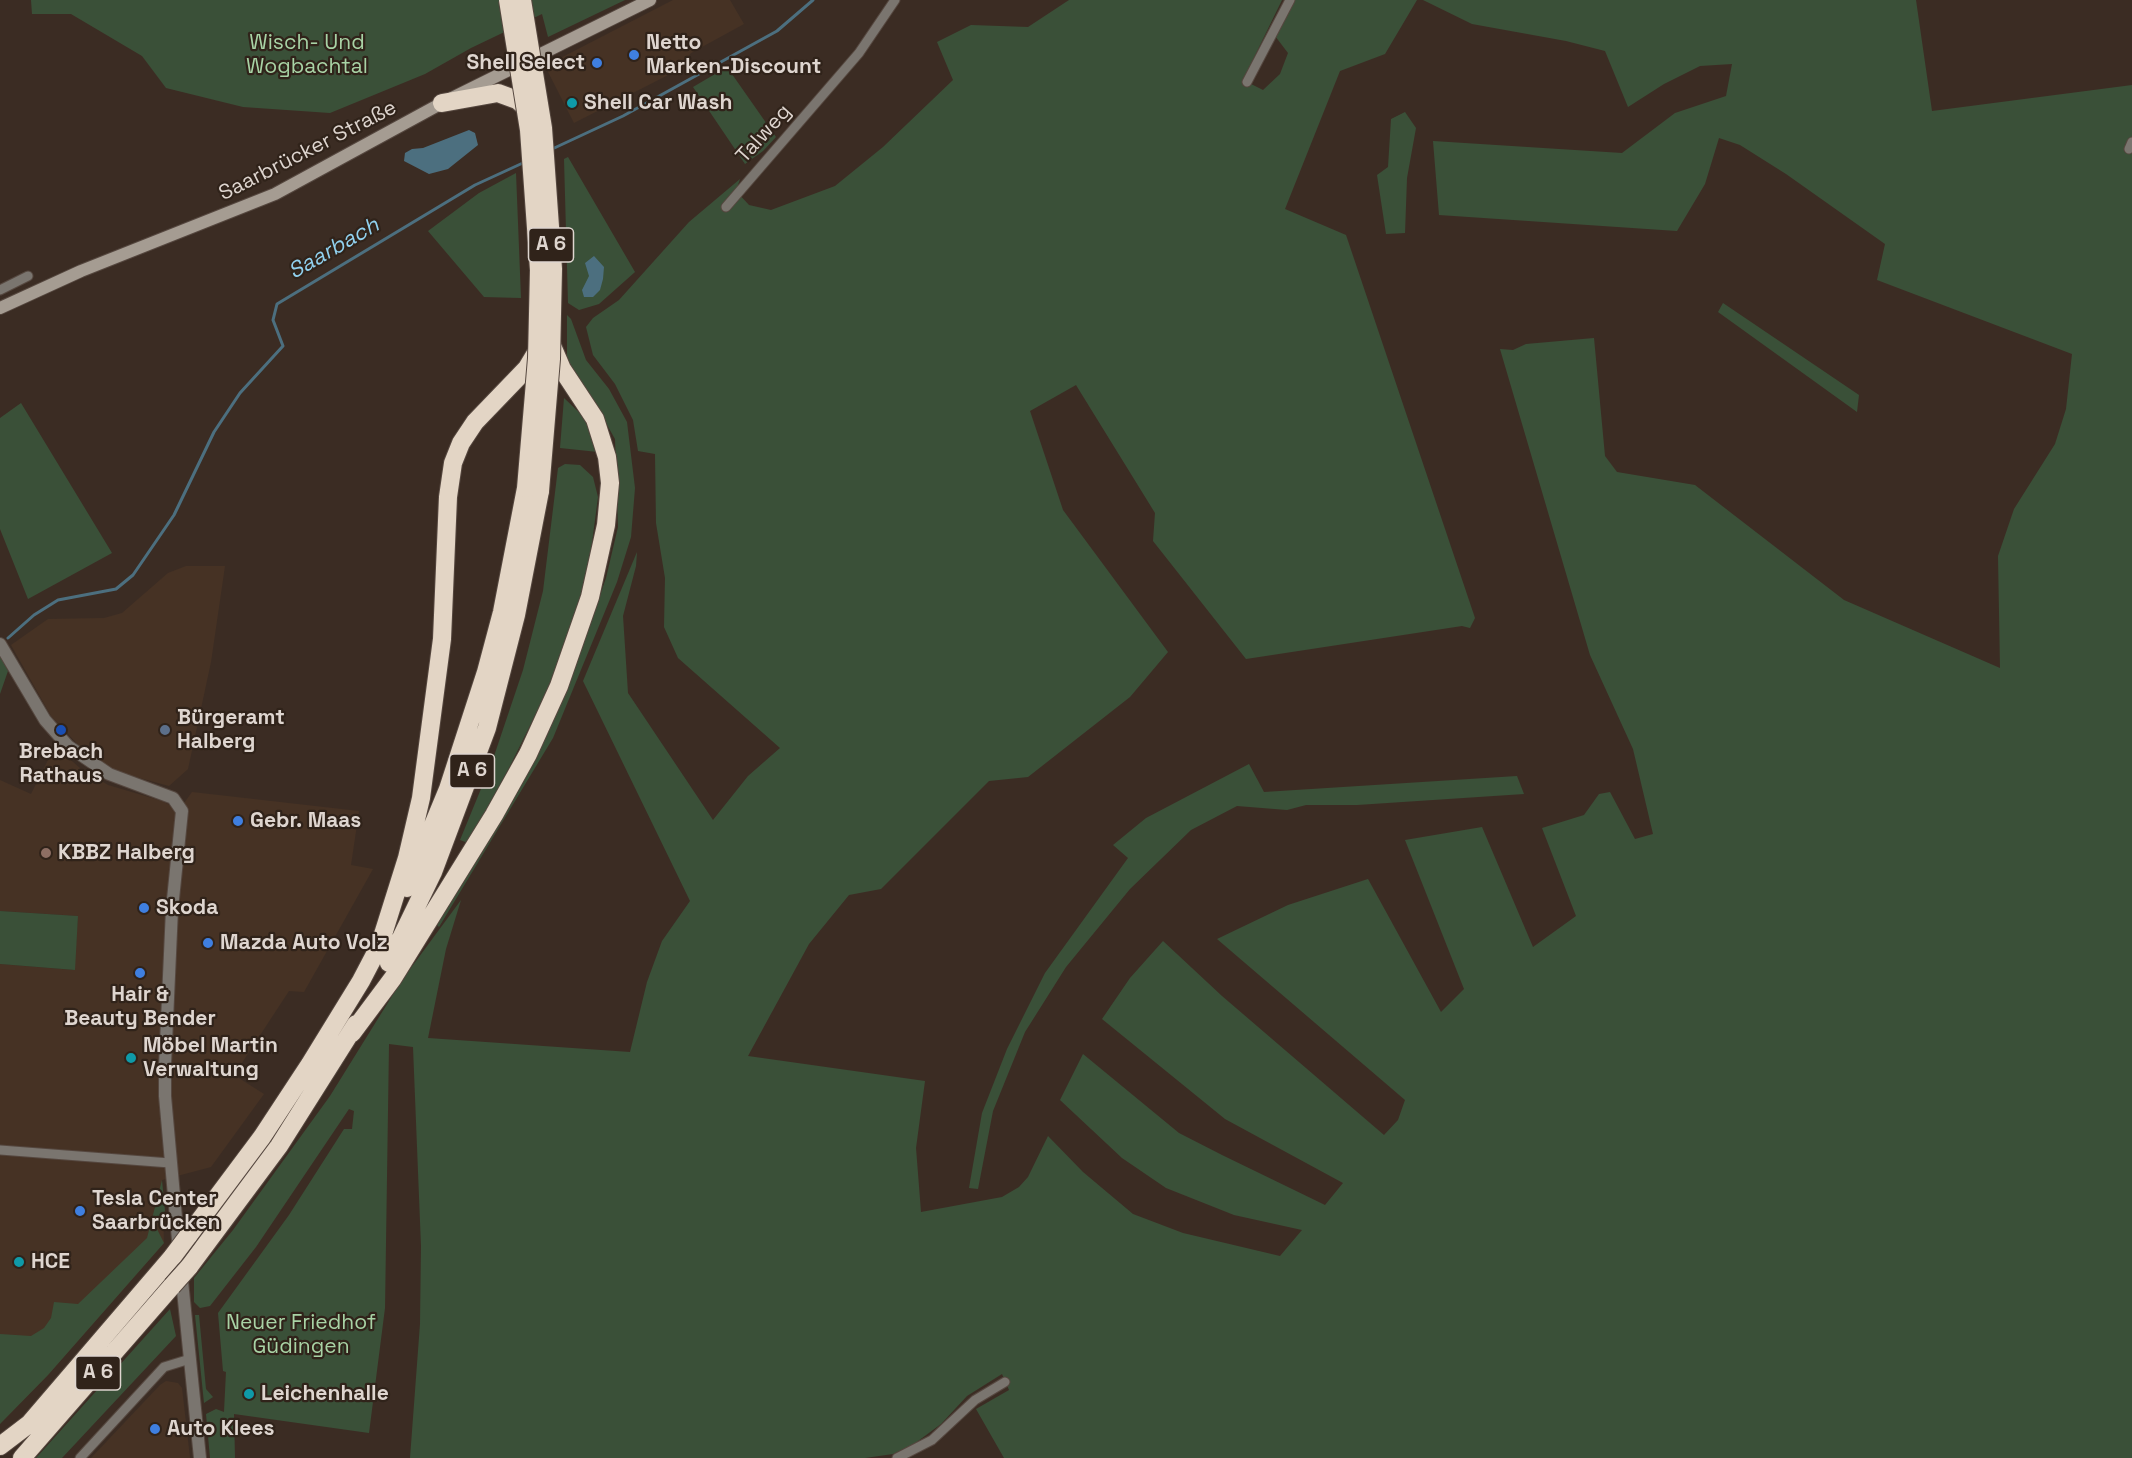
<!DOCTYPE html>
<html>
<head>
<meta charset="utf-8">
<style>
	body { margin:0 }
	canvas { display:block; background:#3b2c23 }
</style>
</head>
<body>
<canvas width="2132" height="1458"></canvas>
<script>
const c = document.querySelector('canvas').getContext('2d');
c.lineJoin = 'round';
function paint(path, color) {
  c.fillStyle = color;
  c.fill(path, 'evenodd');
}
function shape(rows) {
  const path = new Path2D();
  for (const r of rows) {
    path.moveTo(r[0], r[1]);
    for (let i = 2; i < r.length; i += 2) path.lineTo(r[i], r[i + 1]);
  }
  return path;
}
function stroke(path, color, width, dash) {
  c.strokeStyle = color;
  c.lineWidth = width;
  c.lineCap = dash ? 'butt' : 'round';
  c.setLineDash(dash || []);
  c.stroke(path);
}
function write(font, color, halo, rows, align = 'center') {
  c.font = font + ' "Space Grotesk",sans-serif';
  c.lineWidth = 4.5;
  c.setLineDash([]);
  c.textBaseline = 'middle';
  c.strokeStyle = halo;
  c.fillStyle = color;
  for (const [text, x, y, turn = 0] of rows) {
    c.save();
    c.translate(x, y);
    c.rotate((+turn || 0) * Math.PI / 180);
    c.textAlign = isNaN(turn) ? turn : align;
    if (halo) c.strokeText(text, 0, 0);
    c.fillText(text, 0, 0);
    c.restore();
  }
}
paint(shape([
	[673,0,730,0,744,24,691,53,678,70,574,123,545,66],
	[186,566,225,566,211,662,188,769,169,786,114,771,84,751,51,716,11,645,48,619,104,618,122,613,168,573],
	[55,746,81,769,108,785,162,801,179,810,192,792,359,811,351,865,373,869,304,992,289,991,234,1075,264,1094,211,1167,162,1180,164,1243,48,1375,0,1424,0,964,74,970,78,916,0,911,0,780,31,794],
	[166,1381,178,1383,182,1388,190,1458,91,1458,160,1385]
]), '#463224');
paint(shape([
	[31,0,625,0,548,37,542,14,471,48,425,74,330,113,243,107,166,88,142,56,71,14,32,14],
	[1069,0,1282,0,1243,80,1263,90,1280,74,1288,53,1272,32,1291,0,1417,0,1385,54,1340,71,1285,209,1346,235,1475,618,1470,628,1462,626,1246,659,1153,541,1155,513,1076,385,1030,411,1063,510,1168,652,1130,697,1028,777,989,781,881,889,849,895,809,944,748,1056,925,1081,916,1148,921,1212,1002,1197,1019,1187,1028,1177,1048,1136,1083,1172,1133,1214,1183,1233,1280,1256,1302,1230,1234,1215,1166,1188,1122,1158,1060,1100,1083,1054,1179,1133,1222,1155,1325,1205,1343,1183,1225,1119,1102,1019,1130,978,1163,941,1222,996,1384,1135,1398,1120,1405,1100,1217,939,1288,905,1368,879,1441,1012,1464,989,1405,840,1482,827,1533,947,1576,916,1542,828,1584,815,1599,794,1610,792,1635,839,1653,834,1633,749,1590,655,1500,349,1513,350,1526,344,1594,338,1605,456,1617,472,1695,485,1844,600,2000,668,1998,556,2014,509,2055,444,2066,409,2072,354,1877,280,1885,244,1786,174,1740,145,1719,138,1705,184,1677,231,1439,215,1433,141,1622,153,1675,113,1726,96,1732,64,1700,66,1664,84,1628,107,1605,51,1566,41,1472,24,1423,0,1916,0,1932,111,2132,85,2132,1458,1004,1458,976,1409,1009,1390,1002,1374,967,1396,941,1424,914,1444,893,1454,865,1458,410,1458,420,1324,421,1246,413,1047,389,1044,385,1308,369,1433,234,1414,235,1458,210,1458,206,1414,216,1409,224,1412,226,1372,223,1371,218,1313,289,1215,344,1129,352,1129,354,1111,349,1109,256,1247,210,1306,200,1308,194,1302,194,1278,233,1230,330,1096,402,980,461,900,446,949,428,1038,630,1052,647,982,662,941,690,901,583,681,637,552,636,566,623,616,628,693,713,820,748,776,780,748,678,658,664,627,665,578,656,523,655,454,638,451,633,420,615,384,593,355,586,327,593,318,619,300,689,222,740,179,736,191,749,205,771,210,835,186,883,147,953,80,937,42,971,25,1028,27],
	[727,67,776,137,763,151,745,164,693,87],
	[1405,112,1416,128,1407,178,1405,233,1386,234,1377,175,1388,167,1391,119],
	[568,157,635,272,599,304,579,310,568,303,564,159],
	[516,173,521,298,484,297,428,231,479,193],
	[1723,303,1859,395,1857,412,1718,312],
	[567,315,571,319,586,360,609,389,627,422,635,488,631,537,617,582,553,738,439,927,435,923,572,675,606,578,618,527,615,439,593,400,567,366],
	[564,398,584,417,598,452,560,448],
	[21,403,112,553,28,599,0,529,0,418],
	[565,464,580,465,593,477,598,497,587,581,553,679,510,766,468,843,460,840,492,762,523,670,543,591,558,468],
	[0,656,8,671,0,694],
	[1249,764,1264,792,1517,776,1524,794,1357,805,1306,805,1287,810,1237,806,1191,830,1130,889,1066,967,1025,1032,993,1111,978,1189,969,1188,982,1113,1007,1049,1045,973,1128,858,1113,845,1146,818],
	[0,911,78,916,75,970,0,964],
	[162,1180,165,1211,154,1223,164,1243,48,1375,0,1424,0,1334,31,1336,44,1328,51,1318,54,1302,78,1304,147,1238],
	[170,1309,176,1336,62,1458,36,1458],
	[195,1315,199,1315,206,1389,213,1397,204,1403]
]), '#3a5038');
paint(shape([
	[469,130,475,133,478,145,448,169,429,174,404,161,405,153,412,149,423,148],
	[594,256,604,267,603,279,600,290,593,297,584,297,582,290,589,276,585,263]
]), '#4c6f7f');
stroke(shape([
	[550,150,623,116,777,31,813,0],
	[8,638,34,615,58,600,116,589,133,575,174,515,214,432,240,393,283,346,273,320,277,304,475,185,525,162]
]), '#4c6f7f', 3);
const minor = shape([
	[1247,82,1290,0],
	[2129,149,2132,142],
	[726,207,859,53,895,0],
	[0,290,28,276],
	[0,1150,170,1163],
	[80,1458,164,1367,190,1359],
	[897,1458,932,1440,975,1400,1005,1382]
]);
const tertiary = shape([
	[0,644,45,720,68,746,109,774,173,798,182,811,172,909,165,1065,165,1096,179,1251],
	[181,1271,200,1458]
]);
const secondary = shape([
	[0,308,81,271,275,194,442,103,650,0]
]);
const motorway = shape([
	[442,103,498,93,517,100,530,111],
	[407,888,448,789,486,672,502,612,526,488],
	[379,947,407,858,421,798,442,639,448,497,453,463,461,443,475,422,527,368,539,348],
	[389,963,433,872,487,728,516,615,540,491],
	[352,1033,393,978,494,815,528,754,559,686,590,597,606,525,610,483,607,457,595,419,562,369,550,341],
	[188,1236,262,1137,310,1064,361,981,384,937],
	[189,1267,279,1146,356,1024],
	[0,1446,29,1424,173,1256],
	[22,1458,172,1286]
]);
stroke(minor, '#55473f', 11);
stroke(tertiary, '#55473f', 14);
stroke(secondary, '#55473f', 14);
stroke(motorway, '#55473f', 20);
stroke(minor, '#7a756f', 9);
stroke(tertiary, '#7a756f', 12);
stroke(secondary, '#a59c92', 12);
stroke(motorway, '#e3d5c5', 18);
const motorwayBridge = shape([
	[508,0,529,130,539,270,537,358,526,488],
	[522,0,543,128,553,269,551,359,540,491],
	[173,1256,188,1236],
	[172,1286,189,1267]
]);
stroke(motorwayBridge, '#55473f', 20, []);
stroke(motorwayBridge, '#e3d5c5', 18);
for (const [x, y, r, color] of [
	[634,55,6,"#3f7fe0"],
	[597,63,6,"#3f7fe0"],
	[572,103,6,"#0f9aa8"],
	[61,730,6,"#1a4fb4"],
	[165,730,6,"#5c6f8a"],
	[238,821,6,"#3f7fe0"],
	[46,853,6,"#8d6e63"],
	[144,908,6,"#3f7fe0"],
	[208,943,6,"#3f7fe0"],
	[140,973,6,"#3f7fe0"],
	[131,1058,6,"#0f9aa8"],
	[80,1211,6,"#3f7fe0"],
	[19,1262,6,"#0f9aa8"],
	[249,1394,6,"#0f9aa8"],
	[155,1429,6,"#3f7fe0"]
]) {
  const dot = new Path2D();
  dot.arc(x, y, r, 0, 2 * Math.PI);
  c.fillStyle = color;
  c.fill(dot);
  stroke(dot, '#30231a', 2);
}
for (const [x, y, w] of [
	[551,245,45],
	[472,771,45],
	[98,1373,45]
]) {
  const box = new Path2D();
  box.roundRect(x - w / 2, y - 17, w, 34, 4.5);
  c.fillStyle = '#30231a';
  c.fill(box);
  stroke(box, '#ded5cf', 1.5);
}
write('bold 20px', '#ded5cf', null, [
	["A 6",551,245],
	["A 6",472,771],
	["A 6",98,1373]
]);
write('21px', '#a8d3a5', '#30231a', [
	["Wisch- Und",307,43],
	["Wogbachtal",307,67],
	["Neuer Friedhof",301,1323],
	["Güdingen",301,1347]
]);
write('bold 21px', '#ded5cf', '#30231a', [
	["Netto",646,43],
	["Marken-Discount",646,67],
	["Shell Select",585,63,"right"],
	["Shell Car Wash",584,103],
	["Bürgeramt",177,718],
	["Halberg",177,742],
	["Brebach",61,752,"center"],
	["Rathaus",61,776,"center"],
	["Gebr. Maas",250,821],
	["KBBZ Halberg",58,853],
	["Skoda",156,908],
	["Mazda Auto Volz",220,943],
	["Hair &",140,995,"center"],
	["Beauty Bender",140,1019,"center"],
	["Möbel Martin",143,1046],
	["Verwaltung",143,1070],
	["Tesla Center",92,1199],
	["Saarbrücken",92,1223],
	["HCE",31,1262],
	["Leichenhalle",261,1394],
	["Auto Klees",167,1429]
], 'left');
write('21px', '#ded5cf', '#30231a', [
	["Talweg",764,134,-48],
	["Saarbrücker Straße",308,151,-27]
]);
write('italic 22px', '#91d1ef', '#30231a', [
	["Saarbach",334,249,-30]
]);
</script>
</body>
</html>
